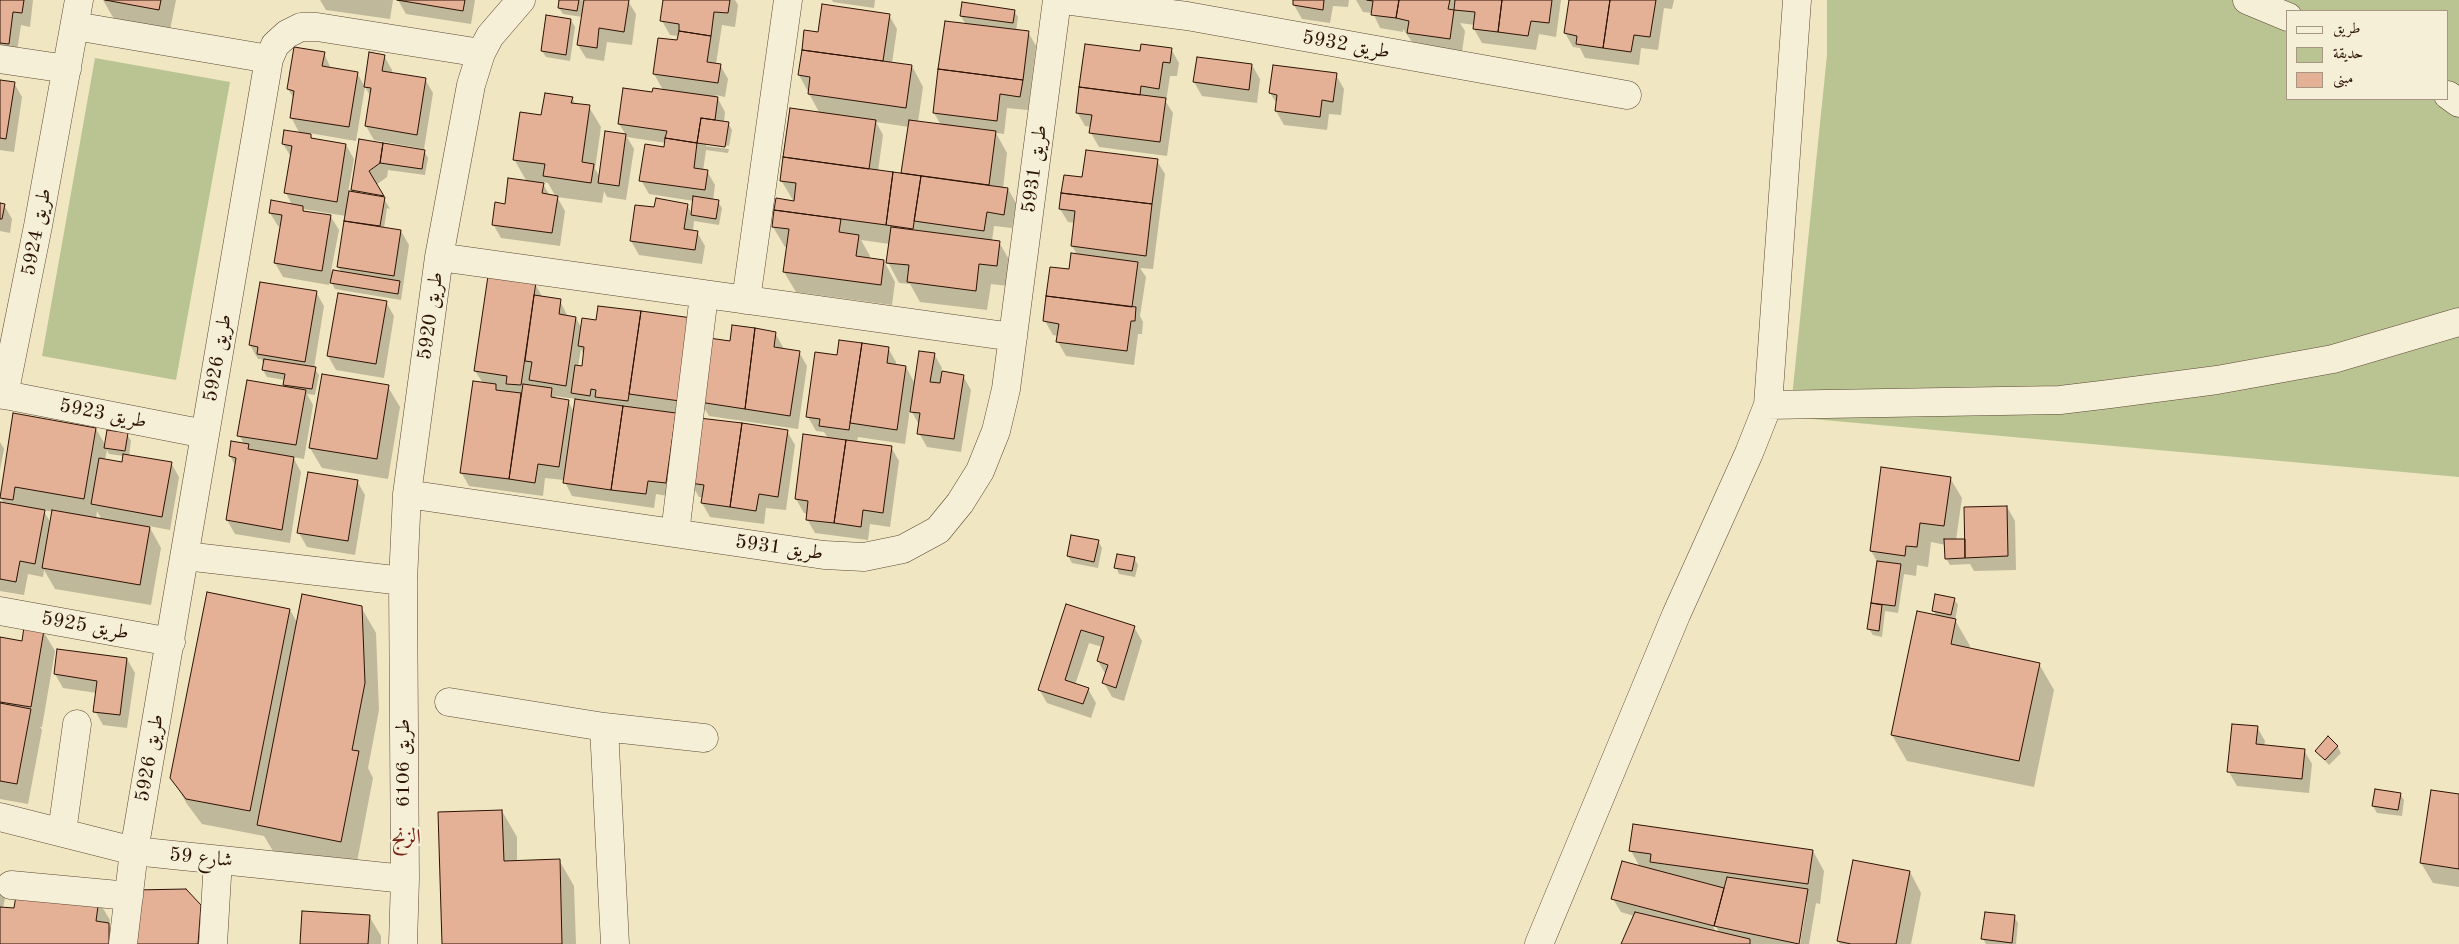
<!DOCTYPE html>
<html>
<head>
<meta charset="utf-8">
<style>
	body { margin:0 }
	#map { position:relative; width:2459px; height:944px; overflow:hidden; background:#f0e6c1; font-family:"Old Standard TT",Amiri,serif }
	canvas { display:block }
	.legend { position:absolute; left:2286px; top:10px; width:162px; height:90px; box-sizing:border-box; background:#f5efd7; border:1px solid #a59783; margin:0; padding:6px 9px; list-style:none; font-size:15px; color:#2c1204 }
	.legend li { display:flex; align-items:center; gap:10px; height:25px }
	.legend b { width:25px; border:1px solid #a59783 }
</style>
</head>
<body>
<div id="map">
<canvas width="2459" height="944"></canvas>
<ul class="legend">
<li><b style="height:6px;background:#f5efd7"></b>طريق</li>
<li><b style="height:14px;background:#bac492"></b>حديقة</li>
<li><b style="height:14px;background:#e4b096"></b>مبنى</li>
</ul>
</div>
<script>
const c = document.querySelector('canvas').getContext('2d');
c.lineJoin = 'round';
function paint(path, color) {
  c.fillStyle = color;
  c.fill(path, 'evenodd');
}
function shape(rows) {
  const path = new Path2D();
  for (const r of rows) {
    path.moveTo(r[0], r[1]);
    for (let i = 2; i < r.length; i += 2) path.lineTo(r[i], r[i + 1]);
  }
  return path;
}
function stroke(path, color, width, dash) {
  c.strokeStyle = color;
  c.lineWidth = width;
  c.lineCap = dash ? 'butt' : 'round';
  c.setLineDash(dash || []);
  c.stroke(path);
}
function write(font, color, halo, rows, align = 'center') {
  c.font = font + ' "Old Standard TT",Amiri,serif';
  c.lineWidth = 4;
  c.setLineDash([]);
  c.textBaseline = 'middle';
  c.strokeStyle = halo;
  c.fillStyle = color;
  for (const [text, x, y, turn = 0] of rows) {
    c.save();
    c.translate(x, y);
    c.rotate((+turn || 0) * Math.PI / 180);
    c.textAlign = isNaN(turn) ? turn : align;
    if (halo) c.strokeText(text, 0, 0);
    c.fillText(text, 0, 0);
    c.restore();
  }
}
paint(shape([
	[1827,0,2459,0,2459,477,1790,417,1827,55],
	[2288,11,2448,11,2448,99,2288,99],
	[95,58,230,82,176,380,42,356]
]), '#bac492');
paint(shape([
	[0,0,33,0,30,27,21,25,16,58,0,55],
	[103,0,176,0,170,30,114,19],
	[320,0,393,0,390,19,326,10],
	[398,0,475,0,471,24,406,14],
	[560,0,628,1,636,14,632,45,607,42,604,61,586,58,578,45,582,17,563,14,559,8],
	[665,0,735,0,738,5,735,27,722,25,716,64,720,65,728,79,725,97,716,95,725,112,724,122,728,123,732,130,729,146,706,143,706,146,729,149,728,153,706,150,703,171,707,171,715,185,713,201,718,202,722,208,719,225,694,221,693,231,697,232,705,246,702,264,639,255,631,241,655,209,687,205,692,214,694,201,649,194,641,180,665,148,666,143,627,137,634,149,626,200,607,197,604,191,602,203,557,197,565,211,560,246,501,238,493,224,506,205,527,182,514,159,542,117,572,98,576,105,589,107,601,127,595,169,600,177,626,135,619,124,653,93,663,90,654,74,678,42,679,36,670,35,662,21],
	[542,182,548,183,556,197,550,196],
	[832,0,875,0,874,8,833,2],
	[1295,0,1349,0,1348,7,1333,6,1330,23,1302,19,1294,5],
	[1356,0,1561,0,1556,37,1539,34,1536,50,1482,43,1474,29,1475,25,1460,23,1465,31,1461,59,1420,53,1403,29,1403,32,1380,28,1373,13,1363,12],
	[1570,0,1674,0,1672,9,1664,8,1658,50,1641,48,1639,65,1585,58,1580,48,1573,47,1565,33],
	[1014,11,1018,17,1016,31,1028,32,1036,46,1028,110,1007,108,1004,134,996,133,1007,153,1003,189,1008,189,1016,203,1012,228,994,226,992,241,999,242,1011,263,1008,286,991,284,987,310,920,302,910,284,899,283,888,262,890,244,861,240,870,256,870,259,884,261,895,282,892,305,796,292,784,272,788,247,785,247,773,227,777,199,794,202,781,180,820,114,799,75,805,32,819,33,889,15,897,29,892,63,912,66,923,87,918,122,941,125,934,113,966,25,961,16],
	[876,122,909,127,902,175,878,171,883,135],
	[571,20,575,27,570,61,546,57,542,51],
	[1171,49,1179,63,1177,76,1170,76,1166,102,1173,113,1167,156,1099,147,1091,133,1092,127,1085,126,1077,112,1141,53],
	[324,53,331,69,357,73,365,87,384,56,392,70,392,74,425,79,433,93,424,149,374,140,366,126,371,97,365,87,356,141,309,133,313,140,346,145,354,159,348,192,354,193,352,190,360,140,424,151,428,158,425,175,388,170,387,177,376,185,360,190,360,193,383,197,390,209,387,208,384,228,401,231,409,245,401,300,335,289,330,280,329,285,283,277,275,263,281,227,278,226,270,213,292,205,286,193,291,157,283,144,300,134,291,117,294,99,288,89],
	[303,209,346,216,338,267,342,273,331,271,339,230,331,217,306,213],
	[1252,65,1260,79,1257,103,1202,96,1194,82],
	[1336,75,1344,89,1341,115,1329,114,1327,130,1284,125,1276,111,1277,104,1270,93],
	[0,81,14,83,22,97,14,152,0,150],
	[1157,161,1165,174,1153,269,1140,268,1146,277,1140,316,1143,322,1142,334,1138,334,1134,365,1066,356,1058,342,1059,336,1053,335,1045,321,1078,256,1072,246,1075,223,1068,222,1060,209,1083,178],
	[0,204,4,205,12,219,10,233,0,231],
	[535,284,543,298,560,301,568,317,576,318,582,329,598,321,641,312,688,415,683,428,673,497,656,494,654,508,572,496,564,480,545,478,543,496,469,486,461,472,483,383,475,371],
	[581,349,584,355,583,367,578,367],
	[555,396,576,399,574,412,568,401,557,399],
	[316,292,324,306,314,368,319,375,315,395,307,394,313,405,304,459,293,457,301,472,290,543,235,534,227,520,236,467,230,456,244,444,239,435,287,388,285,380,267,377,263,370,264,364,261,359,258,359,250,345],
	[386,302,394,316,384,378,336,370,328,356],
	[775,333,783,347,783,350,799,352,807,366,798,429,709,416,701,402,731,342],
	[888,348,896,362,896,366,906,367,915,384,934,354,942,368,941,373,963,376,971,390,961,452,927,447,919,433,920,426,910,409,905,444,858,437,857,442,891,447,899,461,890,527,870,524,868,540,815,533,807,519,808,514,804,513,796,499,828,438,824,432,816,431,808,417,838,357],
	[388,387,400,407,388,479,322,468,310,448],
	[14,415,96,429,106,446,127,434,131,441,129,456,171,463,179,477,170,530,149,526,161,548,151,605,55,589,44,570,43,577,28,574,24,595,0,591,0,503,4,504,0,497],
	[107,450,109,454,124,456,123,464,105,460],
	[43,510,53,512,51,523],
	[97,511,102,520,96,519],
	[787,431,795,445,786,510,766,508,764,524,710,517,702,503,703,497,699,497,691,483],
	[0,442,4,449,0,470],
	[1950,478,1962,498,1956,540,1966,540,2007,507,2015,521,2016,570,1974,571,1970,564,1950,565,1946,558,1946,545,1931,542,1928,567,1917,565,1916,576,1904,574,1898,613,1885,611,1882,637,1873,635,1869,629,1878,563,1871,551],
	[357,481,365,495,355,555,307,547,299,533],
	[1098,541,1102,548,1098,568,1072,563,1068,556],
	[1134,558,1138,565,1135,577,1119,574,1116,567],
	[1954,599,1958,605,1955,620,1970,646,1969,649,2039,664,2054,690,2034,787,1907,761,1892,735,1937,617,1933,610],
	[1066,606,1134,627,1142,641,1124,701,1112,697,1104,683,1106,675,1098,661,1102,647,1089,643,1075,685,1088,689,1096,703,1091,718,1047,703,1039,689],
	[361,607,376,633,379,710,368,768,373,778,356,867,273,851,264,836,202,824,187,804,172,778,290,610,298,624],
	[43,631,55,651,42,727,40,727,42,730,28,804,0,799,0,639,23,643],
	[58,650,127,659,135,673,127,728,103,725,95,711,97,693,63,688,55,674],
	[2257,727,2265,741,2264,746,2304,750,2312,764,2309,793,2237,786,2229,772],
	[2337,746,2341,753,2329,765,2316,751],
	[2376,791,2400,794,2404,800,2402,816,2377,813,2373,806],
	[2459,796,2459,887,2433,883,2421,863],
	[502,811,517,837,517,862,559,860,574,886,576,944,443,944],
	[1631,851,1813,851,1824,871,1820,904,1816,903,1809,944,1800,944,1807,902,1805,902,1798,944,1622,944,1634,916,1621,912,1613,899,1640,867],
	[1712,920,1719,932,1716,932,1710,921],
	[1910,872,1921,893,1911,944,1840,944,1838,941],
	[0,890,5,898,3,908,15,909,98,900,110,920,109,926,120,944,0,944],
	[200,906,215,932,214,944,132,944],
	[369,916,381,936,381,944,302,944],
	[2014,917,2018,923,2016,944,1986,944,1983,939]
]), '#0003');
const building = shape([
	[0,0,24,0,22,13,13,12,9,44,0,43,0,0],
	[105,0,161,0,159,10,105,0],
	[397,0,465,0,463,11,397,0],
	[559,0,579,0,577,11,558,8,559,0],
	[584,0,629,0,624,32,599,28,597,48,577,45,584,0],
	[663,0,730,0,728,13,714,12,711,36,679,31,679,24,660,21,663,0],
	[1293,0,1324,0,1323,10,1293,5,1293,0],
	[1367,0,1399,0,1396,18,1371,15,1373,1,1367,0],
	[1399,0,1450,0,1448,9,1454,10,1450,39,1407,33,1409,21,1396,18,1399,0],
	[1455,0,1502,0,1498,32,1473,29,1475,12,1454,10,1455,0],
	[1502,0,1552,0,1549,23,1531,21,1528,36,1498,32,1502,0],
	[1569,0,1610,0,1603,48,1576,44,1577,36,1564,33,1569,0],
	[1610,0,1656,0,1650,37,1634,35,1631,52,1603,48,1610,0],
	[962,2,1015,10,1013,23,960,16,962,2],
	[822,4,890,14,883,61,802,50,804,30,818,32,822,4],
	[546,15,571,19,566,55,541,51,546,15],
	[945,21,1029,31,1023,80,938,69,945,21],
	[679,31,711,36,707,62,721,64,718,83,653,74,658,38,677,40,679,31],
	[1085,44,1140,51,1141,44,1172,48,1170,63,1163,62,1159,89,1141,86,1140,95,1079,87,1085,44],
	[294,47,325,52,322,66,358,72,349,127,290,118,294,91,287,89,294,47],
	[802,50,912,65,906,108,808,94,810,77,798,75,802,50],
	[369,52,385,55,382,71,426,78,417,135,365,126,371,88,364,87,369,52],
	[1197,57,1252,64,1249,90,1193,82,1197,57],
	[1273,65,1337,73,1333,102,1322,100,1320,117,1275,111,1277,95,1269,93,1273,65],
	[938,69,1023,80,1020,97,1000,94,997,121,933,113,938,69],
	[0,80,15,82,6,139,0,138,0,80],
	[1079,87,1166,98,1160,142,1089,133,1092,115,1076,113,1079,87],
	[623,88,652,92,653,88,718,97,715,120,701,118,697,143,665,138,667,131,618,124,623,88],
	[545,93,573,97,571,103,590,105,582,162,594,164,591,183,543,176,545,164,513,160,520,112,541,115,545,93],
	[790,108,876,120,869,169,783,157,790,108],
	[701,118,729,122,725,147,697,143,701,118],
	[909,120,996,131,989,185,901,173,909,120],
	[284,130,311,134,311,138,346,144,337,202,284,193,292,146,282,144,284,130],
	[605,131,626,134,619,186,598,183,605,131],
	[665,138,697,143,694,168,708,170,705,190,639,181,645,144,664,147,665,138],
	[359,139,383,143,380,163,369,171,384,196,351,190,359,139],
	[383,143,425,150,422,169,380,163,383,143],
	[1086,150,1158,159,1152,204,1061,193,1064,175,1082,177,1086,150],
	[783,157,893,172,886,225,774,210,776,198,794,201,796,183,780,181,783,157],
	[893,172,921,176,913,229,886,225,893,172],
	[921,176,1008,188,1004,215,987,212,984,231,914,221,921,176],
	[508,178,544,183,542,193,558,196,552,233,492,225,495,202,505,204,508,178],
	[349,191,385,197,380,226,344,221,349,191],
	[1061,193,1152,204,1146,256,1071,246,1075,211,1059,209,1061,193],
	[693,196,719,200,716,219,691,215,693,196],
	[656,198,688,204,684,229,698,231,695,250,630,241,635,205,654,207,656,198],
	[271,200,303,206,303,211,331,215,322,271,274,263,282,215,269,213,271,200],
	[0,203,5,204,2,219,0,219,0,203],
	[774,210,841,219,839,232,859,235,856,256,884,260,881,285,783,272,789,229,772,227,774,210],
	[344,221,401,230,394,276,337,267,344,221],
	[891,227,1000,241,997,266,979,264,976,291,907,282,909,265,886,263,891,227],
	[1071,253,1138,262,1132,307,1046,296,1050,267,1069,269,1071,253],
	[333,270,400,281,398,294,330,283,333,270],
	[488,276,536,282,521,385,506,384,507,376,474,371,488,276],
	[260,282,317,291,305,362,257,354,258,347,249,345,260,282],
	[338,293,387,301,376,364,327,356,338,293],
	[534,295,561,299,559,314,576,317,566,386,529,380,532,362,525,361,534,295],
	[1046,296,1136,307,1135,321,1131,321,1127,351,1056,342,1059,324,1043,321,1046,296],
	[598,306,641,311,628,401,595,397,596,390,591,389,590,396,571,393,575,365,582,366,584,347,578,346,582,318,596,320,598,306],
	[641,311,692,318,680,401,629,394,641,311],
	[732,325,755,328,745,409,699,402,709,338,730,341,732,325],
	[755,328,776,332,774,347,800,351,790,416,745,409,755,328],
	[839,340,862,343,849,430,819,426,820,419,806,417,815,352,837,355,839,340],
	[862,343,889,347,887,363,906,366,897,430,850,423,862,343],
	[919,351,935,353,930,382,940,383,942,371,964,375,954,439,917,434,920,413,910,412,919,351],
	[264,359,316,367,312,389,283,385,285,374,262,370,264,359],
	[322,374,389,385,377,459,309,448,322,374],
	[247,380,306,390,296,445,237,436,247,380],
	[473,381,496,384,496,390,521,393,509,479,460,473,473,381],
	[523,384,552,388,551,397,569,400,559,467,538,464,535,483,509,479,523,384],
	[575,399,623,406,611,490,563,483,575,399],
	[623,406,676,413,666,483,648,481,646,494,611,490,623,406],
	[13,413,96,428,84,499,15,487,13,500,0,498,13,413],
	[699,418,742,423,730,507,701,503,704,485,690,483,699,418],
	[742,423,788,430,778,497,759,494,756,511,730,507,742,423],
	[107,430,128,433,125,451,104,448,107,430],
	[803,434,846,440,834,523,806,520,808,501,795,499,803,434],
	[846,440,892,446,883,513,863,510,861,527,834,523,846,440],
	[231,441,249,444,248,449,294,457,282,530,226,520,236,458,229,456,231,441],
	[123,454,172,462,162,517,91,504,99,458,122,462,123,454],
	[1881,467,1951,477,1944,526,1920,523,1917,547,1906,546,1905,556,1870,551,1881,467],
	[308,472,358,480,348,541,297,533,308,472],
	[0,502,45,510,35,564,20,561,16,582,0,579,0,502],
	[2007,506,2008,556,1965,558,1964,507,2007,506],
	[52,510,150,527,140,585,42,568,52,510],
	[1071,535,1099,540,1094,562,1067,556,1071,535],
	[1944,539,1965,539,1965,558,1945,559,1944,539],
	[1117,554,1135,557,1132,571,1114,568,1117,554],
	[1877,561,1901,564,1895,606,1871,603,1877,561],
	[207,592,290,609,250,811,186,799,170,778,207,592],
	[302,594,362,606,365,683,352,750,359,751,341,842,257,825,302,594],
	[1935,594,1955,598,1951,615,1932,611,1935,594],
	[1871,603,1882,605,1879,631,1867,629,1871,603],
	[1066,604,1135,626,1116,688,1102,683,1108,665,1097,661,1104,637,1081,630,1065,680,1089,688,1083,704,1038,690,1066,604],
	[1917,611,1956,619,1951,644,2040,663,2019,761,1891,735,1917,611],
	[24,627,44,630,31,707,0,702,0,637,22,641,24,627],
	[57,649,127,658,120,715,93,712,97,681,54,674,57,649],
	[0,703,31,709,17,784,0,781,0,703],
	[2232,724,2258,726,2256,744,2305,749,2302,779,2227,772,2232,724],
	[2328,736,2338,746,2325,760,2315,751,2328,736],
	[2375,789,2401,793,2398,810,2372,806,2375,789],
	[2431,790,2459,794,2459,869,2420,863,2431,790],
	[502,810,504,861,560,859,562,944,442,944,438,812,502,810],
	[1633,824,1813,850,1808,884,1650,862,1651,854,1629,851,1633,824],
	[1853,860,1910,871,1896,944,1851,944,1837,941,1853,860],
	[1622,861,1724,888,1714,926,1611,899,1622,861],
	[1727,877,1808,889,1799,944,1714,926,1727,877],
	[17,889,99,899,96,921,109,923,109,944,0,944,0,907,14,908,17,889],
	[186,889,201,905,198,944,131,944,136,890,186,889],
	[302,911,370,915,368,944,300,944,302,911],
	[1635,912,1750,939,1750,944,1621,944,1635,912],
	[1985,912,2015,915,2012,943,1981,939,1985,912]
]);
paint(building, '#e4b096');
stroke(building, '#2c1204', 1);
const minor = shape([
	[1064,0,1187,16,1627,95],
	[2247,0,2288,17],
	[75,26,269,59],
	[0,59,67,69],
	[2448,95,2459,103],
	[439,257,1013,337],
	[746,300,788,0],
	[0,394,205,434],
	[4,395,38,226,79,0],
	[1768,405,2060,400,2110,394,2217,380,2333,359,2459,322],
	[407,494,824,555,864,557,903,549,938,530,960,503,980,471,996,431,1006,389,1057,0],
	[675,533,704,295],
	[185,556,403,581],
	[0,611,171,642],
	[449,702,604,727,615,944],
	[604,727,704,738],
	[0,817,134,851,405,879],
	[62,832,77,724],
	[11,885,129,896],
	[123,944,134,851,269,59,275,45,287,34,301,27,317,27,481,53],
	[213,944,218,860],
	[403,944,405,879,403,581,407,494,439,257,471,85,481,53,490,36,521,0],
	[1539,944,1676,615,1749,453,1768,405,1797,0]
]);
stroke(minor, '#5d4733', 29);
stroke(minor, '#f5efd7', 28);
write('20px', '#2c1204', '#f5efd7', [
	["طريق 5932",1346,45,10],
	["طريق 5931",1035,169,-82],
	["طريق 5924",37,232,-79],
	["طريق 5920",431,316,-82],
	["طريق 5926",218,358,-80],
	["طريق 5923",103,414,11],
	["طريق 5931",779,548,8],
	["طريق 5925",85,626,10],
	["طريق 5926",150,758,-80],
	["طريق 6106",404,763,-90],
	["شارع 59",201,858,6]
]);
write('22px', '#7a1f14', '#f5efd7', [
	["الزنج",406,838]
]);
</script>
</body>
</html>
